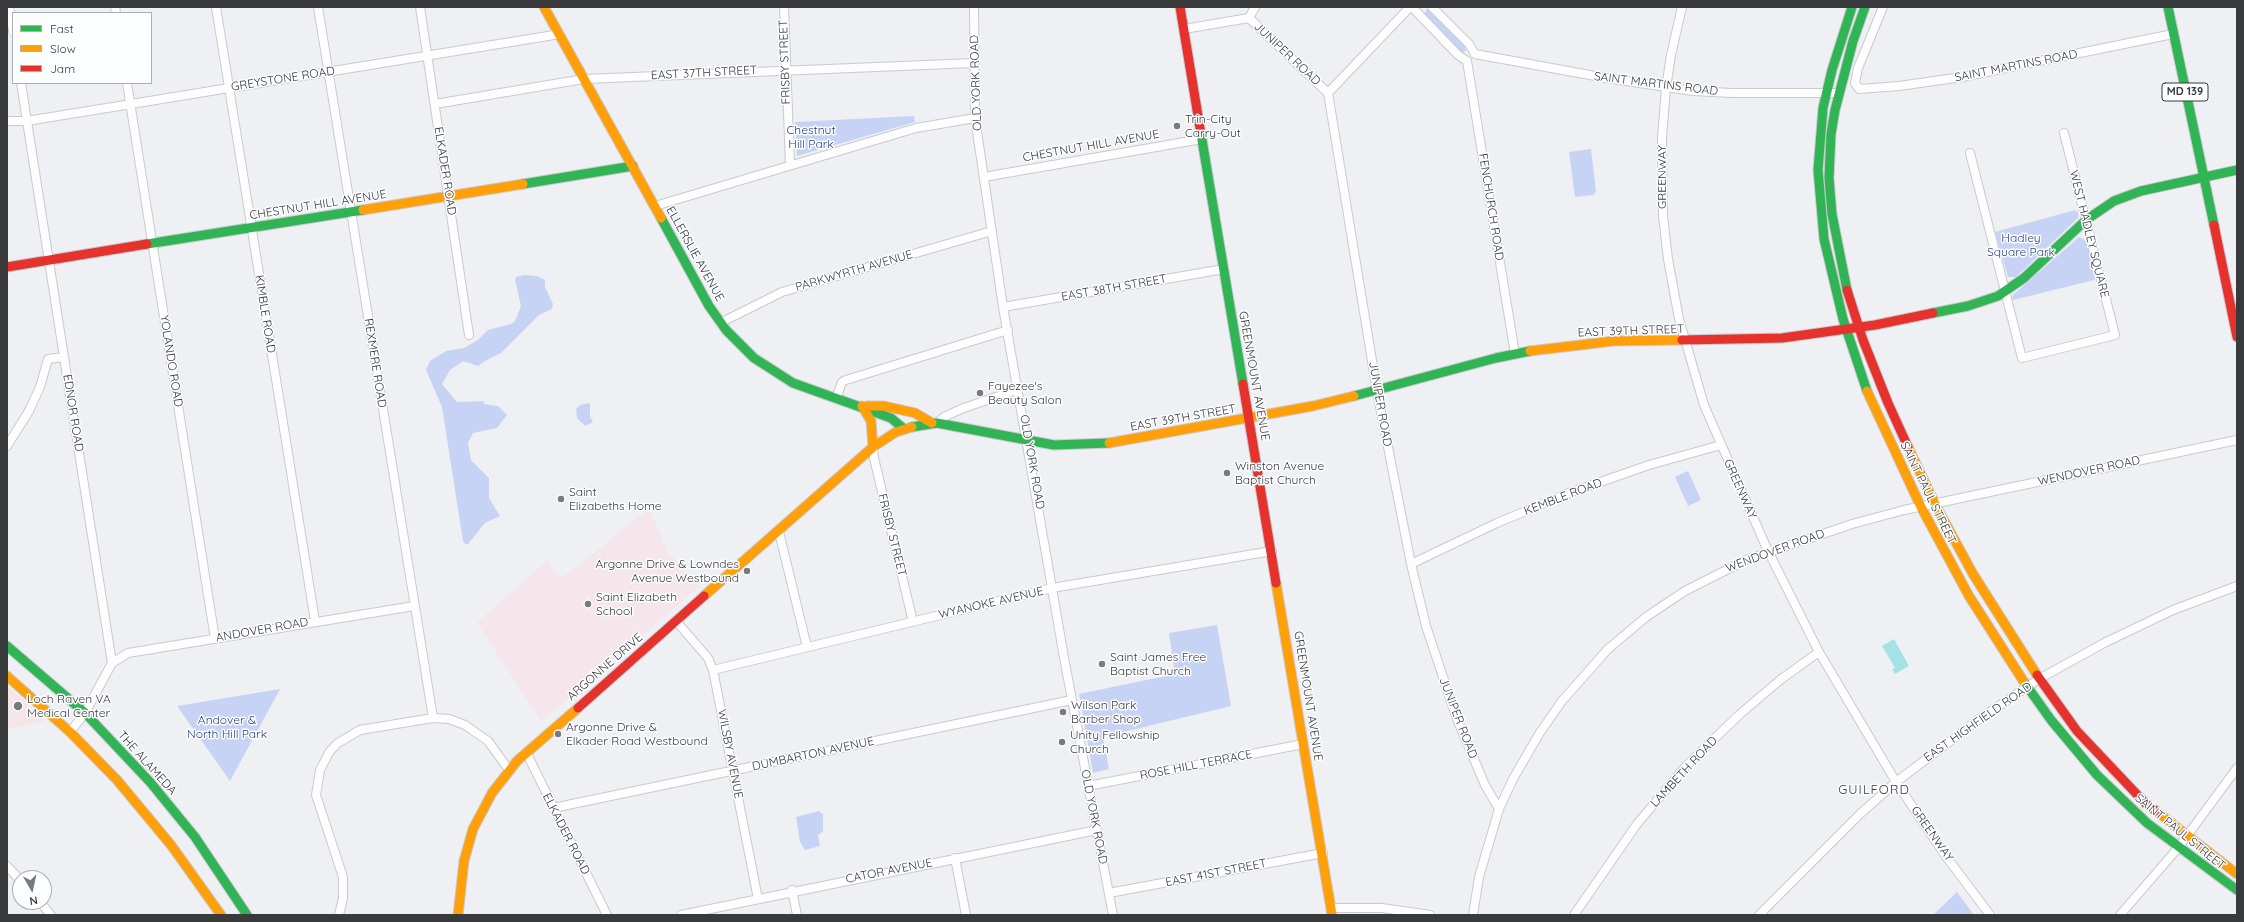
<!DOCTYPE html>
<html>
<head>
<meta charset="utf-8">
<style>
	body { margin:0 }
	#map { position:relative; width:2244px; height:922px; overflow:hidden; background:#eff0f4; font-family:Quicksand,sans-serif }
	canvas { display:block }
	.frame { position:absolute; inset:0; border:8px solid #393a3c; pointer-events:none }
	.legend { position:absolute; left:12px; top:12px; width:140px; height:72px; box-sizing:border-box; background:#fcfdfe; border:1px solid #aeafb0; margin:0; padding:5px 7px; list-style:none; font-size:12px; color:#393a3c }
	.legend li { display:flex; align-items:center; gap:8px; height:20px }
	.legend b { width:20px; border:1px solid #aeafb0 }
	.north { position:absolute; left:12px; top:870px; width:40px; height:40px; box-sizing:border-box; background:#fcfdfe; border:1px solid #aeafb0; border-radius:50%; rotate:171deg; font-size:11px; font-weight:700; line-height:16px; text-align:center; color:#393a3c }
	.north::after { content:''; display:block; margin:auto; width:14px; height:18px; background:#797a7c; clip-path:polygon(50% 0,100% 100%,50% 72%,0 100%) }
</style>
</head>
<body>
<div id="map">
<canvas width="2244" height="922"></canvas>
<div class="frame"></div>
<ul class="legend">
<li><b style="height:5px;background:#30b455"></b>Fast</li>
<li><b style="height:5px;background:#ff9f0a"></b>Slow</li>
<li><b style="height:5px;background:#e5322d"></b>Jam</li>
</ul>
<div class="north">N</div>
</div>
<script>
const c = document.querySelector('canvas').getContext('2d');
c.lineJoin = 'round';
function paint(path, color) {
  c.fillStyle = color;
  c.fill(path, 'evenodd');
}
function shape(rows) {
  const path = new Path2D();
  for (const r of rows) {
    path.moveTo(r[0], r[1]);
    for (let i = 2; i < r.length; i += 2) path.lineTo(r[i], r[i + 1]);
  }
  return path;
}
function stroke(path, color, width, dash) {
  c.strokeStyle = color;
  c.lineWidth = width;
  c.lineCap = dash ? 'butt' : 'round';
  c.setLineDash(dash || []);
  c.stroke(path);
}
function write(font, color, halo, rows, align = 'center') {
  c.font = font + ' Quicksand,sans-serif';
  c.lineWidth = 3;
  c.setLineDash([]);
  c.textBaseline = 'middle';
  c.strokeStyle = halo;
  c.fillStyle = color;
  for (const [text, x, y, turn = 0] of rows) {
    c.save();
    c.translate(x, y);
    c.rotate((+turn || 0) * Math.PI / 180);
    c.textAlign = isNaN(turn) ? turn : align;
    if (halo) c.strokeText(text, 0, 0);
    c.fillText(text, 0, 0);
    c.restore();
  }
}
paint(shape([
	[649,510,669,553,699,587,541,722,477,622,547,561,561,578,603,546,634,519]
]), '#f4e6eb');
paint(shape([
	[7,686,14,692,46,721,7,729]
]), '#f4e6e7');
paint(shape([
	[1427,9,1465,45,1466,51,1461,53,1424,15],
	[914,116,915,122,797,156,795,122],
	[1591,149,1596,191,1593,195,1575,197,1569,152],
	[2075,210,2079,213,2078,218,2016,277,2008,277,1995,232],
	[2079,237,2086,240,2096,277,2094,280,2013,300,2012,298,2013,295],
	[524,275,537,276,545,280,545,287,553,304,552,309,539,315,501,353,485,361,478,366,463,361,450,370,442,384,457,402,485,401,483,404,498,406,507,415,497,428,473,433,468,443,471,460,489,478,489,498,500,516,485,523,468,544,465,544,463,541,442,407,426,370,430,361,446,351,464,348,478,340,488,330,511,324,515,321,521,306,515,280,516,277],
	[590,403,590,417,593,422,585,426,577,418,576,409,580,405],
	[1688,471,1701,500,1688,506,1675,477],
	[1217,625,1231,706,1103,737,1109,769,1093,773,1079,694,1175,674,1169,633],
	[280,689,230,781,177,706],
	[819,811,823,814,823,831,818,835,820,846,805,850,800,842,796,817],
	[1957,892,1974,915,1933,915]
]), '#c7d3f5');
paint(shape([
	[1894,639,1909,666,1895,674,1892,669,1895,668,1882,646]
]), '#a3e3e5');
const street = shape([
	[9,7,13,31],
	[115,7,116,13],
	[216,7,315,621],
	[318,7,433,718],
	[420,7,469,335],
	[784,7,790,165],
	[974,7,975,118,1003,307,1065,663,1113,915],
	[1412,7,1458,55,1467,61],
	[1432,7,1469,44,1475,54],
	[1682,7,1671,55,1666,88,1662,137,1663,216,1668,259,1679,319,1704,405,1768,551,1819,652,1896,782,1945,855,1990,915],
	[1883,7,1858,68,1855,83,1859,89,1899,86,1962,77,2173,34],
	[1249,18,1328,93,1377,391,1411,564,1426,626,1457,719,1485,785,1499,809],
	[1249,18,1255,7],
	[1184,29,1249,18],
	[1475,54,1606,78,1693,91,1732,93,1839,93],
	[1467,61,1515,354],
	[21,83,112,663,85,713,70,732],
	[127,83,215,639],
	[1328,93,1410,7],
	[435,104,584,79,974,63],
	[7,121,27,121,560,34],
	[1970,153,2022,358,2115,335,2064,133],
	[984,177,1202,139],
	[655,206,916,128,975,118],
	[1003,307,1224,269],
	[720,323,782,292,992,231],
	[836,399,842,382,846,380,1008,330],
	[937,423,944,417,961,409,1019,389],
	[7,446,29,411,40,387,48,359,64,357],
	[873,447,874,458,913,622],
	[779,532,807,647],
	[1411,564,1497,523,1569,493,1649,465,1721,445],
	[676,621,708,658,713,670,758,899],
	[112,663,128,653,414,606],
	[713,670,1052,588,1272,551],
	[526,752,607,915],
	[1088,786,1303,744],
	[553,808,1072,700],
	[955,858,966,915],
	[7,866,20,880],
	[792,890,797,915],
	[1109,893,1323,853],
	[40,902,51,915],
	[1331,908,1382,908,1430,915],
	[339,915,343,898,343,877,316,795,320,770,330,751,338,743,360,730,433,718,449,719,465,725,488,741,509,770],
	[681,915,1097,830],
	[1473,915,1479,877,1499,809,1513,779,1539,734,1562,701,1608,649,1646,617,1685,591,1746,560,1852,524,1904,510,2237,440],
	[1574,915,1637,824,1686,766,1739,715,1780,680,1819,652],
	[1759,915,1860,814,1896,782,1978,720,2039,679,2104,643,2173,610,2237,586],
	[2120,915,2178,848,2237,768]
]);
const fast = shape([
	[1852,7,1832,70,1823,108,1818,170,1824,239,1843,319,1867,391],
	[2168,7,2214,225],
	[1201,134,1243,384],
	[523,184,633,166],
	[661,218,709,306,726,330,754,358,793,383,891,418,904,429],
	[147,244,363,210],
	[1847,290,1832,214,1829,178,1831,134,1835,110,1853,41,1865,7],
	[1933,313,1968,306,1998,296,2024,278,2086,220,2114,201,2141,191,2237,170],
	[1354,396,1496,358,1530,351],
	[912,427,937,423,1054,445,1109,443],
	[7,646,85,713,150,782,195,837,247,915],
	[2024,682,2051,720,2097,775,2147,823,2237,890]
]);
const slow = shape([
	[544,7,661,218],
	[363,210,523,184],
	[1530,351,1614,341,1682,340],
	[1867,391,1921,507,1969,596,2024,682],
	[862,406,871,421,873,447],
	[867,406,884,406,915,413,932,423],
	[1109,443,1313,406,1354,396],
	[1908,447,1935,504,1973,574,2037,675],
	[1276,583,1332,915],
	[704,596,873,447,896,432,912,427],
	[7,676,70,732,117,780,171,845,221,915],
	[2156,811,2237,874],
	[458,915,464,861,473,829,492,793,517,761,578,708]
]);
const jam = shape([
	[1180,7,1201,134],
	[2214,225,2237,337],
	[7,267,147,244],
	[1847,290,1863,340,1888,403,1908,447],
	[1682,340,1782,338,1875,325,1933,313],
	[1243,384,1276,583],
	[2037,675,2077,731,2146,804,2156,811],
	[578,708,704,596]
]);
stroke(street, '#cacacd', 10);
stroke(fast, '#cacacd', 11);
stroke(slow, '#cacacd', 11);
stroke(jam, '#cacacd', 11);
stroke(street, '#fdfdfd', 8);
stroke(fast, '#30b455', 9);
stroke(slow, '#ff9f0a', 9);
stroke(jam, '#e5322d', 9);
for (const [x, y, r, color] of [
	[1177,126,4,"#797a7c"],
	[980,393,4,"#797a7c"],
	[1227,473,4,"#797a7c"],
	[561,499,4,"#797a7c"],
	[747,571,4,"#797a7c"],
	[588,604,4,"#797a7c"],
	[1102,664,4,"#797a7c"],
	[18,706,5,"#797a7c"],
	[1063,712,4,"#797a7c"],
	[558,734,4,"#797a7c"],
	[1062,742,4,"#797a7c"]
]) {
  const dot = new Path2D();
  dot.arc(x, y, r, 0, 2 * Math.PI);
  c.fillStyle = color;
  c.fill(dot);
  stroke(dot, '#fcfdfe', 1.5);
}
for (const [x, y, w] of [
	[2185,92,46]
]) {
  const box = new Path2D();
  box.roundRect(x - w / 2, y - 9, w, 18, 3);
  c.fillStyle = '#fcfdfe';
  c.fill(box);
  stroke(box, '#393a3c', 1);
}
write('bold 11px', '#393a3c', null, [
	["MD 139",2185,92]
]);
write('12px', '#393a3c', '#fcfdfe', [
	["JUNIPER ROAD",1287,54,43],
	["FRISBY STREET",785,62,-92],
	["SAINT MARTINS ROAD",2016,66,-11],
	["EAST 37TH STREET",704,73,-3],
	["GREYSTONE ROAD",283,79,-9],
	["OLD YORK ROAD",976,83,-92],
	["SAINT MARTINS ROAD",1656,84,7],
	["CHESTNUT HILL AVENUE",1091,146,-10],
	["ELKADER ROAD",445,171,81],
	["GREENWAY",1662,177,-90],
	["CHESTNUT HILL AVENUE",318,205,-9],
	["FENCHURCH ROAD",1491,207,81],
	["WEST HADLEY SQUARE",2089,234,76],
	["ELLERSLIE AVENUE",695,254,61],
	["PARKWYRTH AVENUE",854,271,-16],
	["EAST 38TH STREET",1114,288,-10],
	["KIMBLE ROAD",265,314,81],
	["EAST 39TH STREET",1631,331,-2],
	["YOLANDO ROAD",171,361,81],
	["REXMERE ROAD",375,363,81],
	["GREENMOUNT AVENUE",1254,376,80],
	["JUNIPER ROAD",1380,404,80],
	["EDNOR ROAD",73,413,81],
	["EAST 39TH STREET",1183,418,-10],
	["OLD YORK ROAD",1032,462,80],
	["WENDOVER ROAD",2089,471,-12],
	["GREENWAY",1740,489,66],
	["SAINT PAUL STREET",1928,493,64],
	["KEMBLE ROAD",1563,497,-21],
	["FRISBY STREET",892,535,76],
	["WENDOVER ROAD",1775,551,-20],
	["WYANOKE AVENUE",991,603,-13],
	["ANDOVER ROAD",262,630,-10],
	["ARGONNE DRIVE",605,667,-41],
	["GREENMOUNT AVENUE",1308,696,81],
	["JUNIPER ROAD",1458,718,69],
	["EAST HIGHFIELD ROAD",1978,722,-35],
	["WILSBY AVENUE",730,754,79],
	["DUMBARTON AVENUE",813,754,-12],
	["THE ALAMEDA",147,763,48],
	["ROSE HILL TERRACE",1196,765,-11],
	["LAMBETH ROAD",1684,772,-47],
	["OLD YORK ROAD",1094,817,79],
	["SAINT PAUL STREET",2180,832,39],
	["ELKADER ROAD",566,834,63],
	["GREENWAY",1932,834,55],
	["CATOR AVENUE",889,871,-11],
	["EAST 41ST STREET",1216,873,-11]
]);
write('12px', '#393a3c', '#fcfdfe', [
	["Trin-City",1185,119],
	["Carry-Out",1185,133],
	["Fayezee's",988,386],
	["Beauty Salon",988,400],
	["Winston Avenue",1235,466],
	["Baptist Church",1235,480],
	["Saint",569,492],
	["Elizabeths Home",569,506],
	["Argonne Drive & Lowndes",739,564,"right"],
	["Avenue Westbound",739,578,"right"],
	["Saint Elizabeth",596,597],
	["School",596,611],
	["Saint James Free",1110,657],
	["Baptist Church",1110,671],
	["Loch Raven VA",27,699],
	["Medical Center",27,713],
	["Wilson Park",1071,705],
	["Barber Shop",1071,719],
	["Argonne Drive &",566,727],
	["Elkader Road Westbound",566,741],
	["Unity Fellowship",1070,735],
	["Church",1070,749]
], 'left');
write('12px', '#2e4287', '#fcfdfe', [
	["Chestnut",811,130],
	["Hill Park",811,144],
	["Hadley",2021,238],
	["Square Park",2021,252],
	["Andover &",227,720],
	["North Hill Park",227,734]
]);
c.letterSpacing = '1px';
write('13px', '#393a3c', '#fcfdfe', [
	["GUILFORD",1874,790]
]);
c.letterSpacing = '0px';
</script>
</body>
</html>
